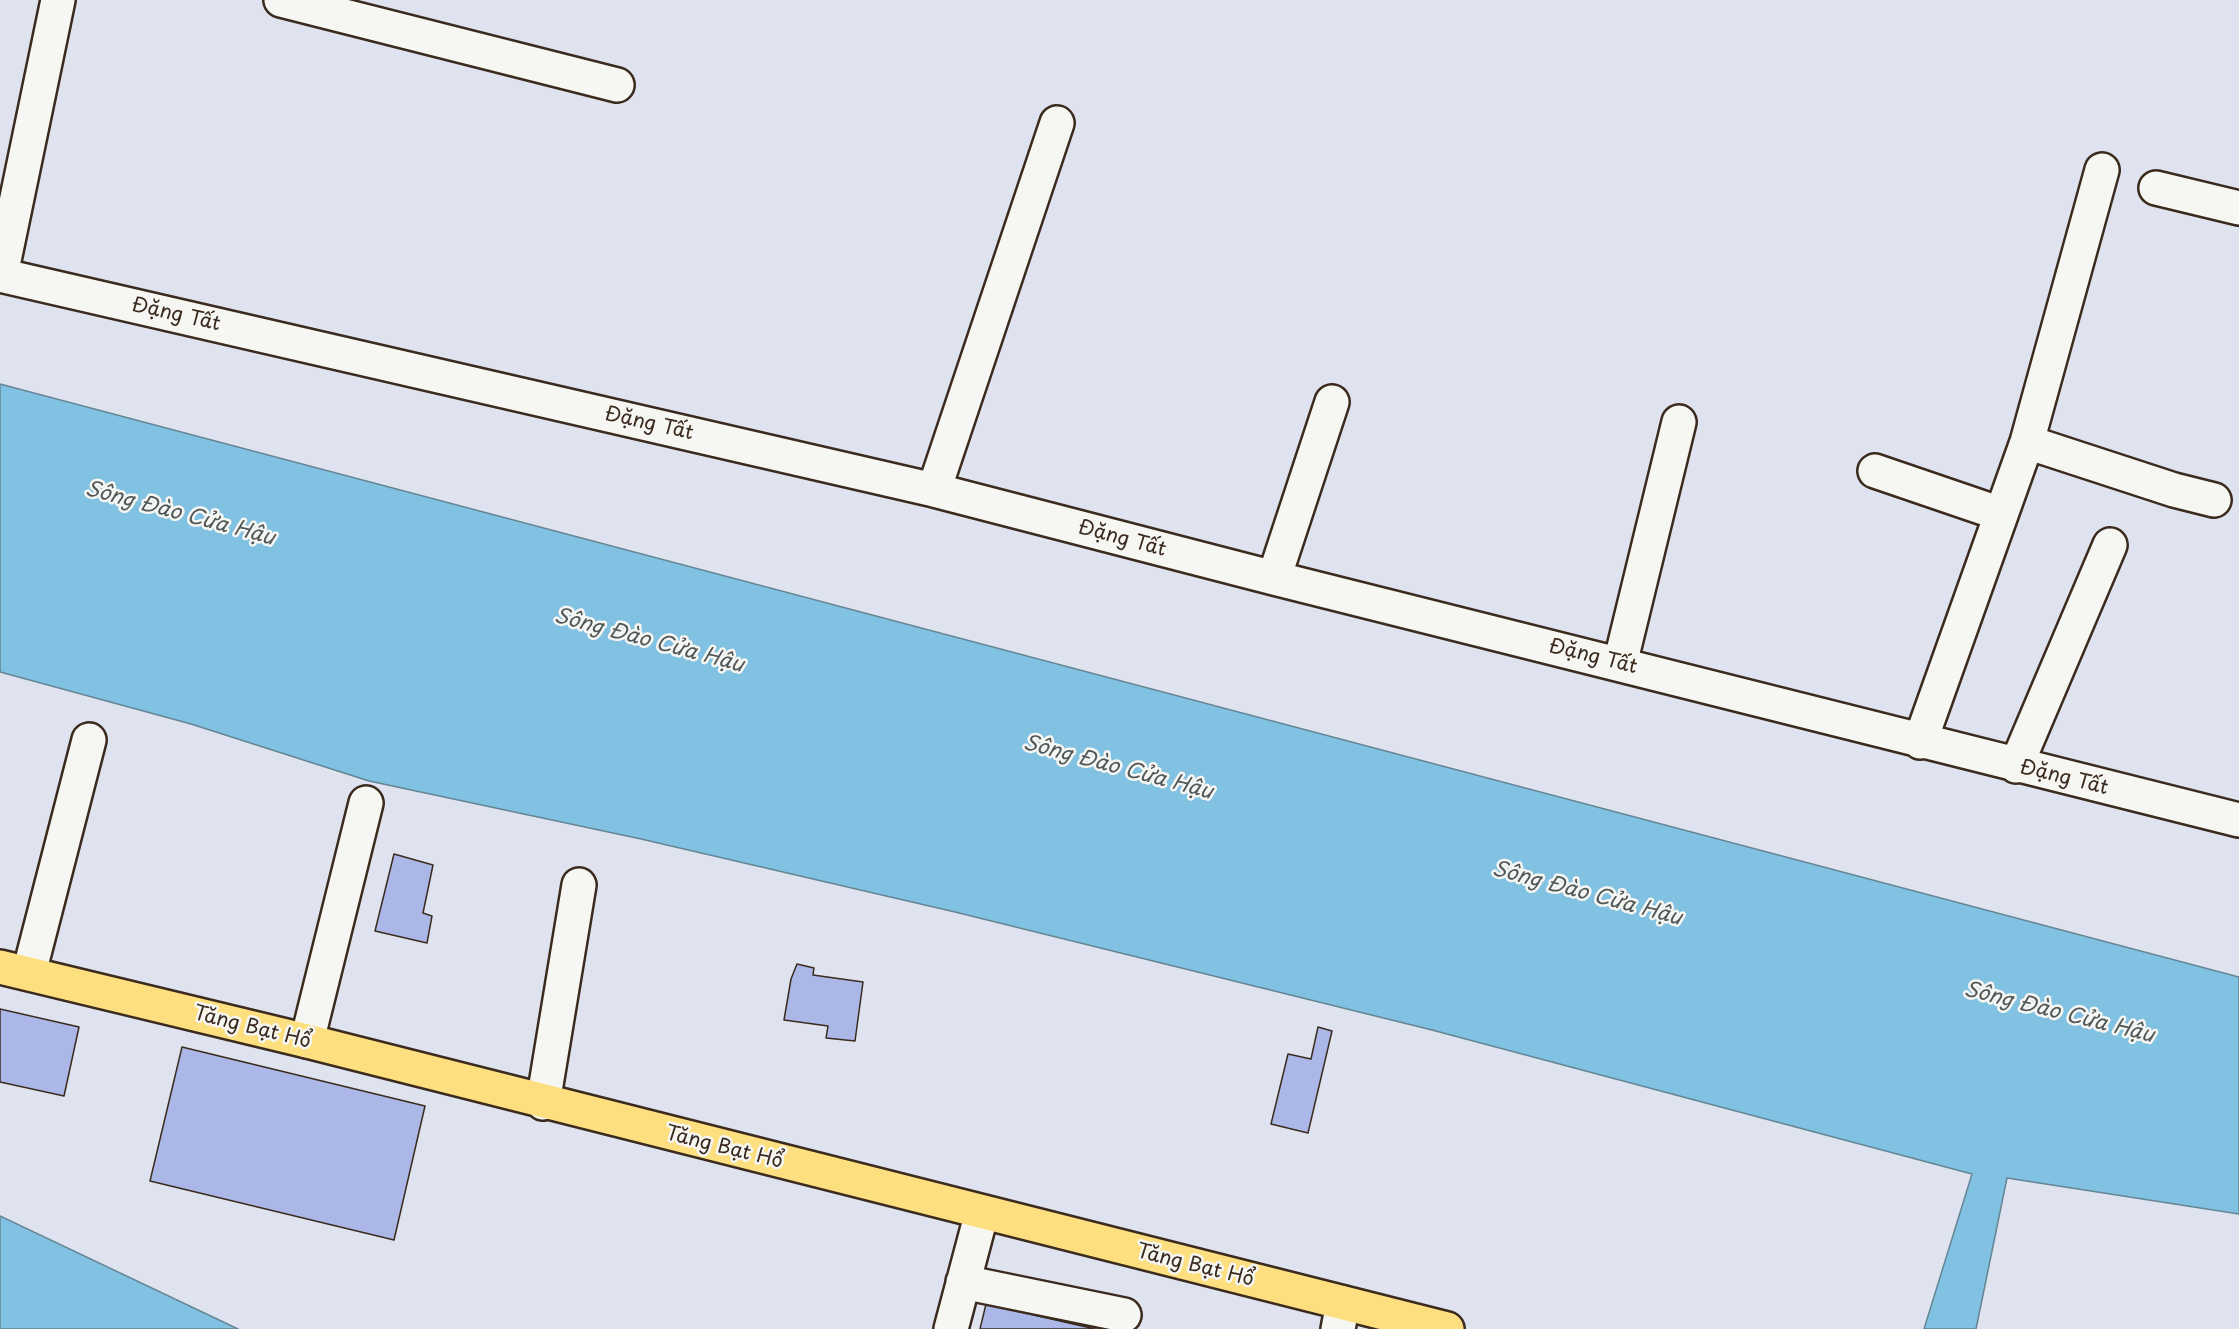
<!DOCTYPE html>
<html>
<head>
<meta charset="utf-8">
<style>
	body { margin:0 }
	canvas { display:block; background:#dfe3ef }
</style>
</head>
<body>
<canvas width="2239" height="1329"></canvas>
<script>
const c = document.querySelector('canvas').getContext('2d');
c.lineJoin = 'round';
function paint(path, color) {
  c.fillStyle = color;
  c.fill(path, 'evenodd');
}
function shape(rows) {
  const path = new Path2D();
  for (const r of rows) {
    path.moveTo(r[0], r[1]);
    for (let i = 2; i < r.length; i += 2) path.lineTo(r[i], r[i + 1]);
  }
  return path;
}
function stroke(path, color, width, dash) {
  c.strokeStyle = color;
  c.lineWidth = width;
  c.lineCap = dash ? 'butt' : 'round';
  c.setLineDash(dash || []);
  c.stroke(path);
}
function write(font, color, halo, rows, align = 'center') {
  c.font = font + ' "Playpen Sans",sans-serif';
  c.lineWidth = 5;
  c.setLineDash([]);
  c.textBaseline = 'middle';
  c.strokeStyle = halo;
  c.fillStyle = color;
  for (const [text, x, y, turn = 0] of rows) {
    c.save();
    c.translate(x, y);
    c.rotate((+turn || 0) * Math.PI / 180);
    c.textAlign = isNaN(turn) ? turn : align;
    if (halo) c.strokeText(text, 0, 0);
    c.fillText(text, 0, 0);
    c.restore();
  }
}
const water = shape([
	[0,384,2239,977,2239,1214,2007,1178,1976,1329,1924,1329,1972,1174,1432,1030,955,912,641,839,369,781,191,724,0,672,0,384],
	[0,1216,238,1329,0,1329,0,1216]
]);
paint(water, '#81c1e2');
stroke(water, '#658594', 1.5);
const building = shape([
	[394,854,433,865,423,913,432,916,427,943,375,931,394,854],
	[797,964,814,968,813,975,863,982,855,1041,826,1038,828,1026,784,1020,791,979,797,964],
	[0,1009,79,1027,64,1096,0,1082,0,1009],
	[1318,1027,1332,1031,1308,1133,1271,1124,1288,1054,1311,1059,1318,1027],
	[182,1047,425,1106,394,1240,150,1181,182,1047],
	[986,1304,1095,1329,980,1329,986,1304]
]);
paint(building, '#aab7e7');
stroke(building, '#3b2a1e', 1.5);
const minor = shape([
	[281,0,617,85],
	[2156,188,2239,208],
	[0,275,934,490,1274,578,2239,820],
	[1,275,58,0],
	[2027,442,2174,490,2214,500],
	[1875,471,2001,514],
	[934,490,1057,123],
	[1274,578,1332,402],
	[1620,664,1679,422],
	[1920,742,2027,442,2102,170],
	[2016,766,2110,545],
	[29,973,89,740],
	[307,1041,366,803],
	[543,1103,579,885],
	[963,1282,1124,1315],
	[951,1329,982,1212],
	[1338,1329,1343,1303]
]);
const major = shape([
	[0,967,307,1041,1447,1329]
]);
stroke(minor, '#3b2a1e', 38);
stroke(major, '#3b2a1e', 38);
stroke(minor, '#f6f6f2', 33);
stroke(major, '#fddf80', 33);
write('20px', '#3b2a1e', '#f6f6f2', [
	["Đặng Tất",176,315,13],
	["Đặng Tất",649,424,13],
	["Đặng Tất",1122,539,15],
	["Đặng Tất",1593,657,14],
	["Đặng Tất",2064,778,14],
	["Tăng Bạt Hổ",252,1028,14],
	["Tăng Bạt Hổ",724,1148,14],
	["Tăng Bạt Hổ",1195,1266,14]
]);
write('italic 21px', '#505759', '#f6f6f2', [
	["Sông Đào Cửa Hậu",180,514,15],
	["Sông Đào Cửa Hậu",649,641,15],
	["Sông Đào Cửa Hậu",1118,768,15],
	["Sông Đào Cửa Hậu",1587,894,15],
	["Sông Đào Cửa Hậu",2059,1013,14]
]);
</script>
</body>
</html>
